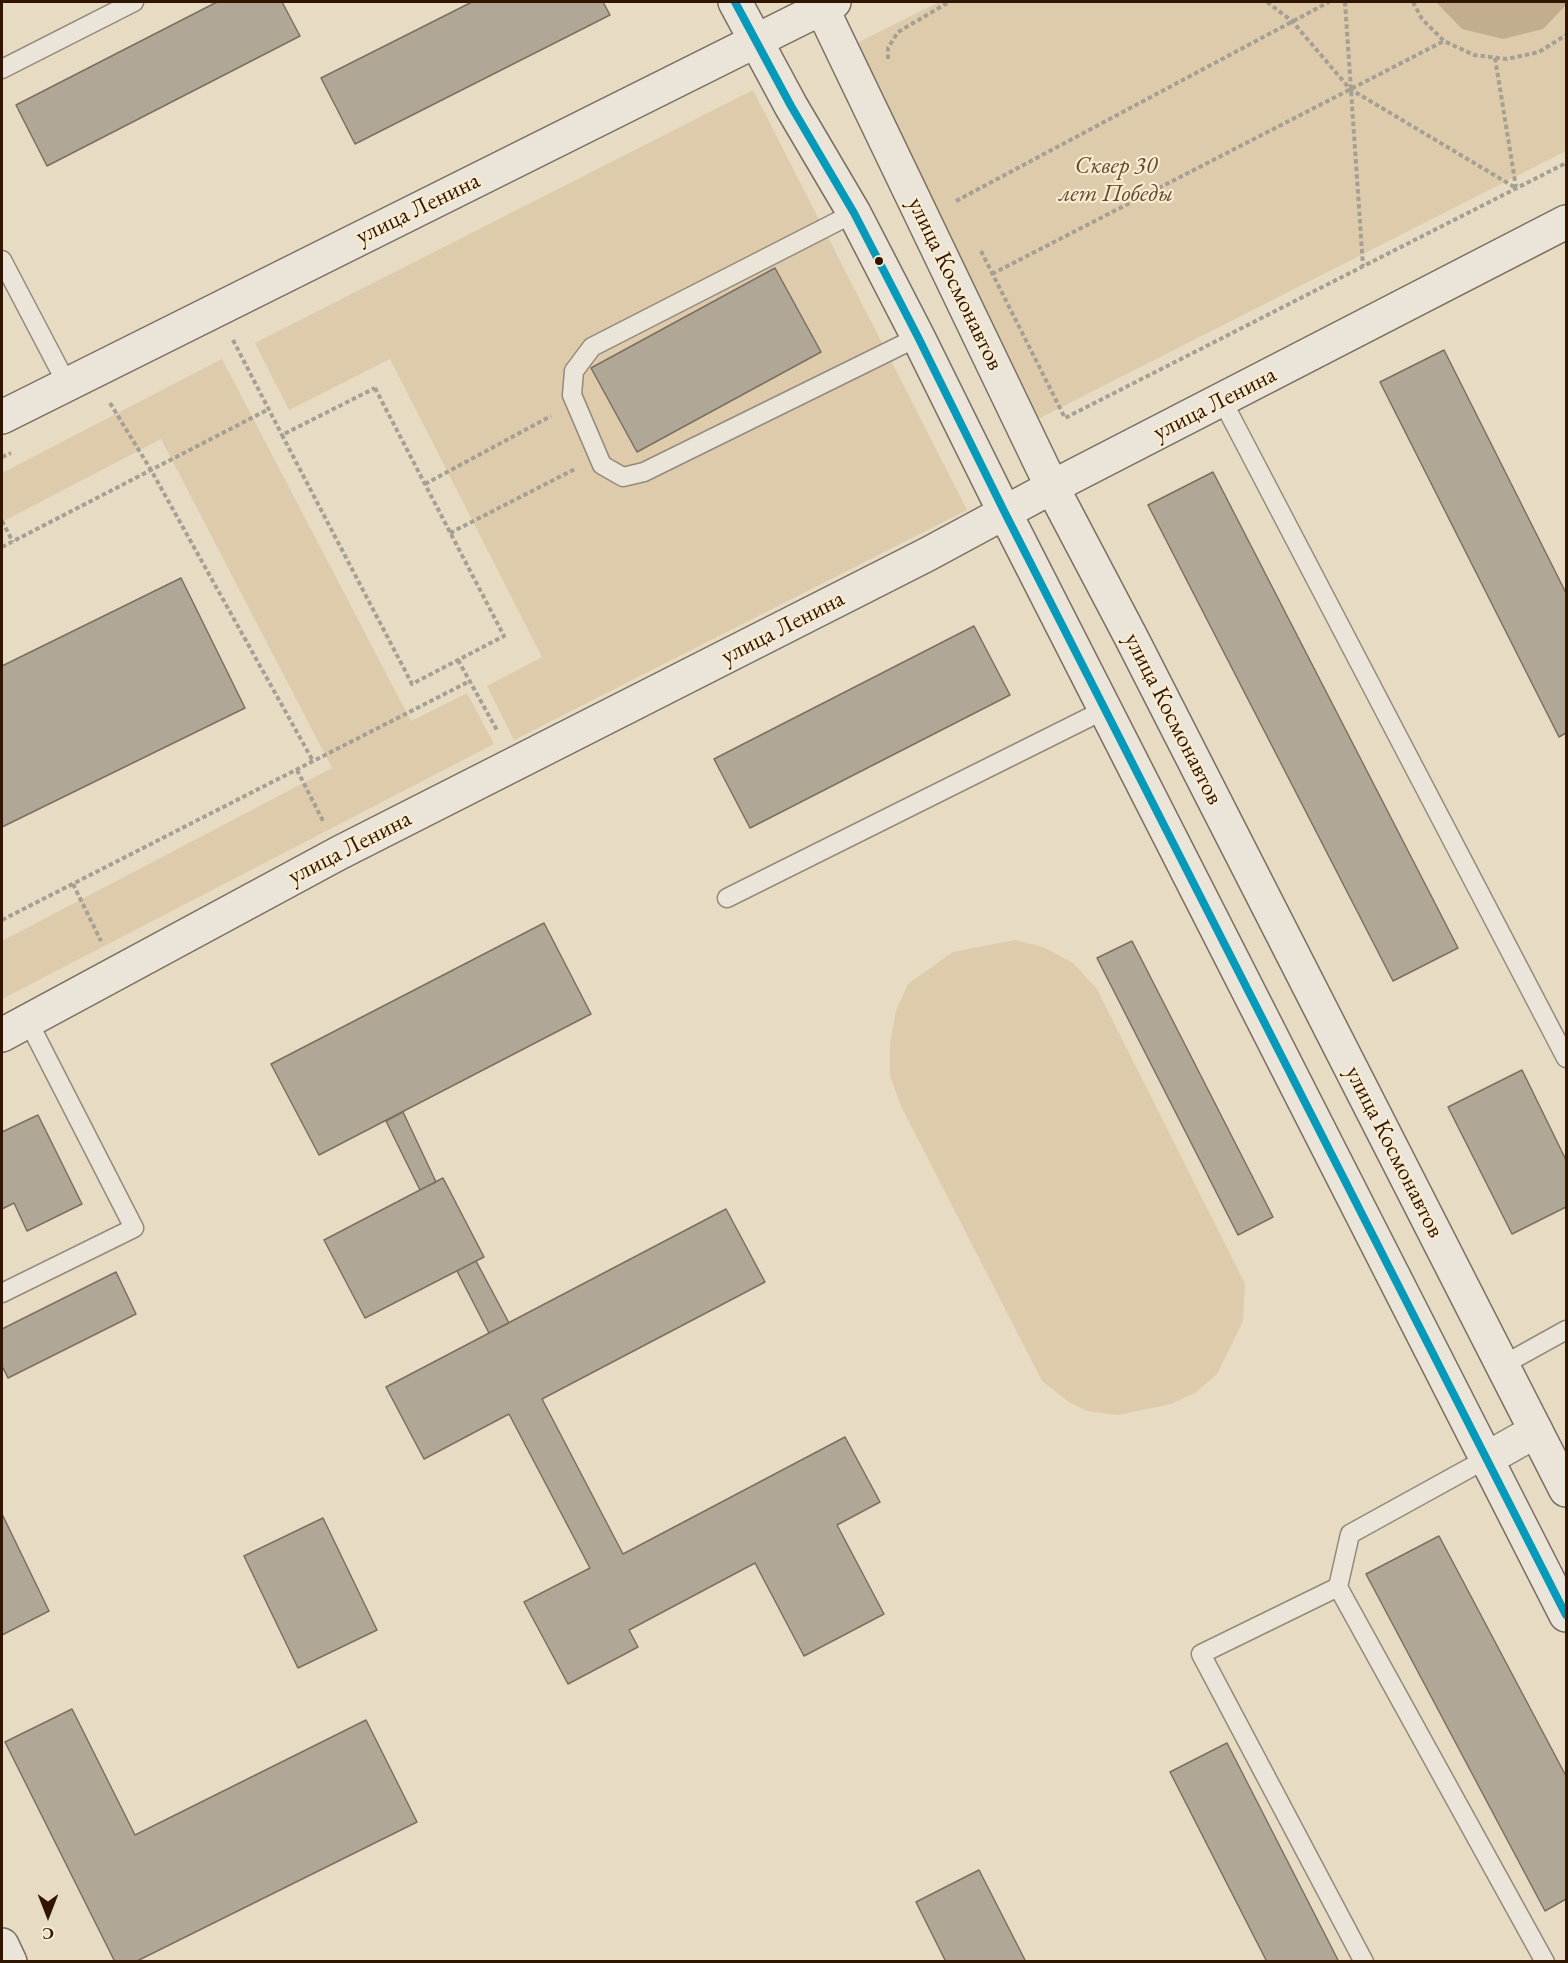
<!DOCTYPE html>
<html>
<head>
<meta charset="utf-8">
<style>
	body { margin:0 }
	#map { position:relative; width:1568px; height:1963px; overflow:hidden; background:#e7dbc4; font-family:"EB Garamond",serif }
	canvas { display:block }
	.frame { position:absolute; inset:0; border:3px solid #301600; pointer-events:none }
	.north { position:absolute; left:18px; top:1885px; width:60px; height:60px; -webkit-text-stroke:4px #f8ebd0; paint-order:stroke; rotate:180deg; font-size:16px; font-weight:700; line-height:24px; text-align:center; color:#301600 }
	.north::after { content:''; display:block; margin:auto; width:21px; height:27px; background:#301600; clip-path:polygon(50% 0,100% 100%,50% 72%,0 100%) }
</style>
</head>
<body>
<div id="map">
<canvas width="1568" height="1963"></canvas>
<div class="frame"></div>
<div class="north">С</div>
</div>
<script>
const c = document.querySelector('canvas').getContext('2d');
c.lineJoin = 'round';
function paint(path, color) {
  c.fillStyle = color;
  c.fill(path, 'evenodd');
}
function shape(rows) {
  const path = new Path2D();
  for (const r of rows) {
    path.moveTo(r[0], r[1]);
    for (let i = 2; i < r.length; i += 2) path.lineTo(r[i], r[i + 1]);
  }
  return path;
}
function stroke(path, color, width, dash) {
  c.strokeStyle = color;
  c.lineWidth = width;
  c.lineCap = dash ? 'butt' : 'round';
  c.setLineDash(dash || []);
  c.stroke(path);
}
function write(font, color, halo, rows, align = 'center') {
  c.font = font + ' "EB Garamond",serif';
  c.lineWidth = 4.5;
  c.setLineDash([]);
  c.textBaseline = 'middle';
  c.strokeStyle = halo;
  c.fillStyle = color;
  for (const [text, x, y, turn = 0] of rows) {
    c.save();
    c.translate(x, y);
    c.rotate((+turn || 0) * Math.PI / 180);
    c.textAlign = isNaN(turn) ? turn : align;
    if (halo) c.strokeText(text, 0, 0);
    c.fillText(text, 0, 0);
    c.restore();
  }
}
paint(shape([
	[939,2,1566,2,1566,151,1038,419,849,47],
	[753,90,967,510,514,740,487,686,542,657,390,359,289,410,255,343],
	[222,359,411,721,467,693,494,744,2,999,2,941,332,768,161,439,2,522,2,473],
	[1015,940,1043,947,1073,963,1097,989,1245,1284,1243,1321,1217,1374,1195,1393,1171,1404,1118,1415,1087,1411,1069,1402,1042,1381,901,1106,890,1076,890,1043,896,1011,908,984,953,952]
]), '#ddcbab');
paint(shape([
	[1436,2,1566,2,1566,5,1543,29,1503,39,1462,29]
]), '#c2ae8f');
const building = shape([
	[217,2,282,2,300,36,47,166,16,105,217,2],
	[472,2,603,2,610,15,355,144,321,78,472,2],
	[775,268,821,352,637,452,591,368,775,268],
	[1444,350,1566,593,1566,733,1559,737,1380,382,1444,350],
	[1213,472,1458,948,1393,981,1148,505,1213,472],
	[181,578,245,708,2,827,2,666,181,578],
	[974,626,1010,695,750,828,714,759,974,626],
	[544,923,591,1014,319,1155,271,1064,544,923],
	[1132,941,1273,1217,1238,1235,1097,958,1132,941],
	[1522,1070,1566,1160,1566,1207,1512,1234,1448,1107,1522,1070],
	[403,1112,436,1182,420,1190,386,1121,403,1112],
	[38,1115,82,1204,27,1231,14,1203,2,1209,2,1132,38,1115],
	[443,1178,484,1257,365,1318,324,1240,443,1178],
	[726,1209,765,1282,542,1399,623,1554,845,1437,880,1502,837,1525,884,1614,804,1656,755,1563,629,1630,638,1647,568,1684,524,1602,590,1568,509,1414,424,1459,386,1387,726,1209],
	[476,1261,509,1323,489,1333,457,1271,476,1261],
	[116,1272,136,1314,8,1378,2,1366,2,1329,116,1272],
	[2,1514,49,1611,2,1635,2,1514],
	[323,1518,377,1630,298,1668,244,1556,323,1518],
	[1439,1536,1566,1776,1566,1899,1545,1911,1366,1574,1439,1536],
	[72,1709,135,1835,366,1720,417,1822,135,1962,115,1962,5,1742,72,1709],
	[1227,1743,1339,1962,1267,1962,1170,1772,1227,1743],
	[979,1870,1026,1962,946,1962,916,1902,979,1870]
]);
paint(building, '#b1a796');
stroke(building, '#7a6f61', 1.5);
const lane = shape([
	[2,69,134,2],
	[854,213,592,347,574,371,572,395,602,465,623,477,644,472,918,337],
	[2,260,67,384],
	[1222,400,1566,1058],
	[727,898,1106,709],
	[2,1293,134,1228,28,1021],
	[1503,1365,1566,1330],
	[1486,1459,1350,1534,1338,1587,1545,1962],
	[1338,1587,1201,1654,1364,1962]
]);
const street = shape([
	[1486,1459,1536,1431]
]);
const secondary = shape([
	[735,2,791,106,854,213,918,337,1005,513,1566,1615],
	[819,2,1052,487,1132,639,1566,1490],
	[2,417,834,2],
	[2,1035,339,853,928,554,1052,487,1566,222],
	[2,1945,10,1962]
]);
stroke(lane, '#948a7b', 21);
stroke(street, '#948a7b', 36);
stroke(secondary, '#7a6f61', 36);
stroke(shape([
	[1267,2,1292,21,1350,89,1516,188],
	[1345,2,1363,266],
	[1413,2,1422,19,1444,41,1474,55,1507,59,1539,52,1566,35],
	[1495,58,1516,187],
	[888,59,888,48,898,32,949,2],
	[956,201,1329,2],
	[981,251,1065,418,1566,163],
	[992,274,1444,41],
	[233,340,282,435],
	[375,388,504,636,412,684,282,435,375,388],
	[110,403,151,470,313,761],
	[2,457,11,453],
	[425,484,551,416],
	[2,521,13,542],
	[450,533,575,469],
	[2,547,269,409],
	[458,660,498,732],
	[297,770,323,821],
	[73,884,101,941],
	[2,920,470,681]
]), '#a69f94', 4, [4.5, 3]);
stroke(lane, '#eae4d9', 18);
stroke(street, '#eae4d9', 33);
stroke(secondary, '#eae4d9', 33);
stroke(shape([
	[735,2,791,106,854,213,918,337,1005,513,1566,1615]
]), '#059ab9', 8);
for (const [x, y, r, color] of [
	[879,261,5,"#301600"]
]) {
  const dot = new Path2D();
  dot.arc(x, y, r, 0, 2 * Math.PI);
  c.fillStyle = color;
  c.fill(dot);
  stroke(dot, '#f8ebd0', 2);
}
write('italic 24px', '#61482d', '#f8ebd0', [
	["Сквер 30",1116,166],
	["лет Победы",1116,194]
]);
write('24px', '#301600', '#f8ebd0', [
	["улица Ленина",418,209,-26],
	["улица Космонавтов",955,284,64],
	["улица Ленина",1215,404,-27],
	["улица Ленина",783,628,-27],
	["улица Космонавтов",1173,719,63],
	["улица Ленина",350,848,-27],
	["улица Космонавтов",1394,1152,63]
]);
</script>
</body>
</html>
